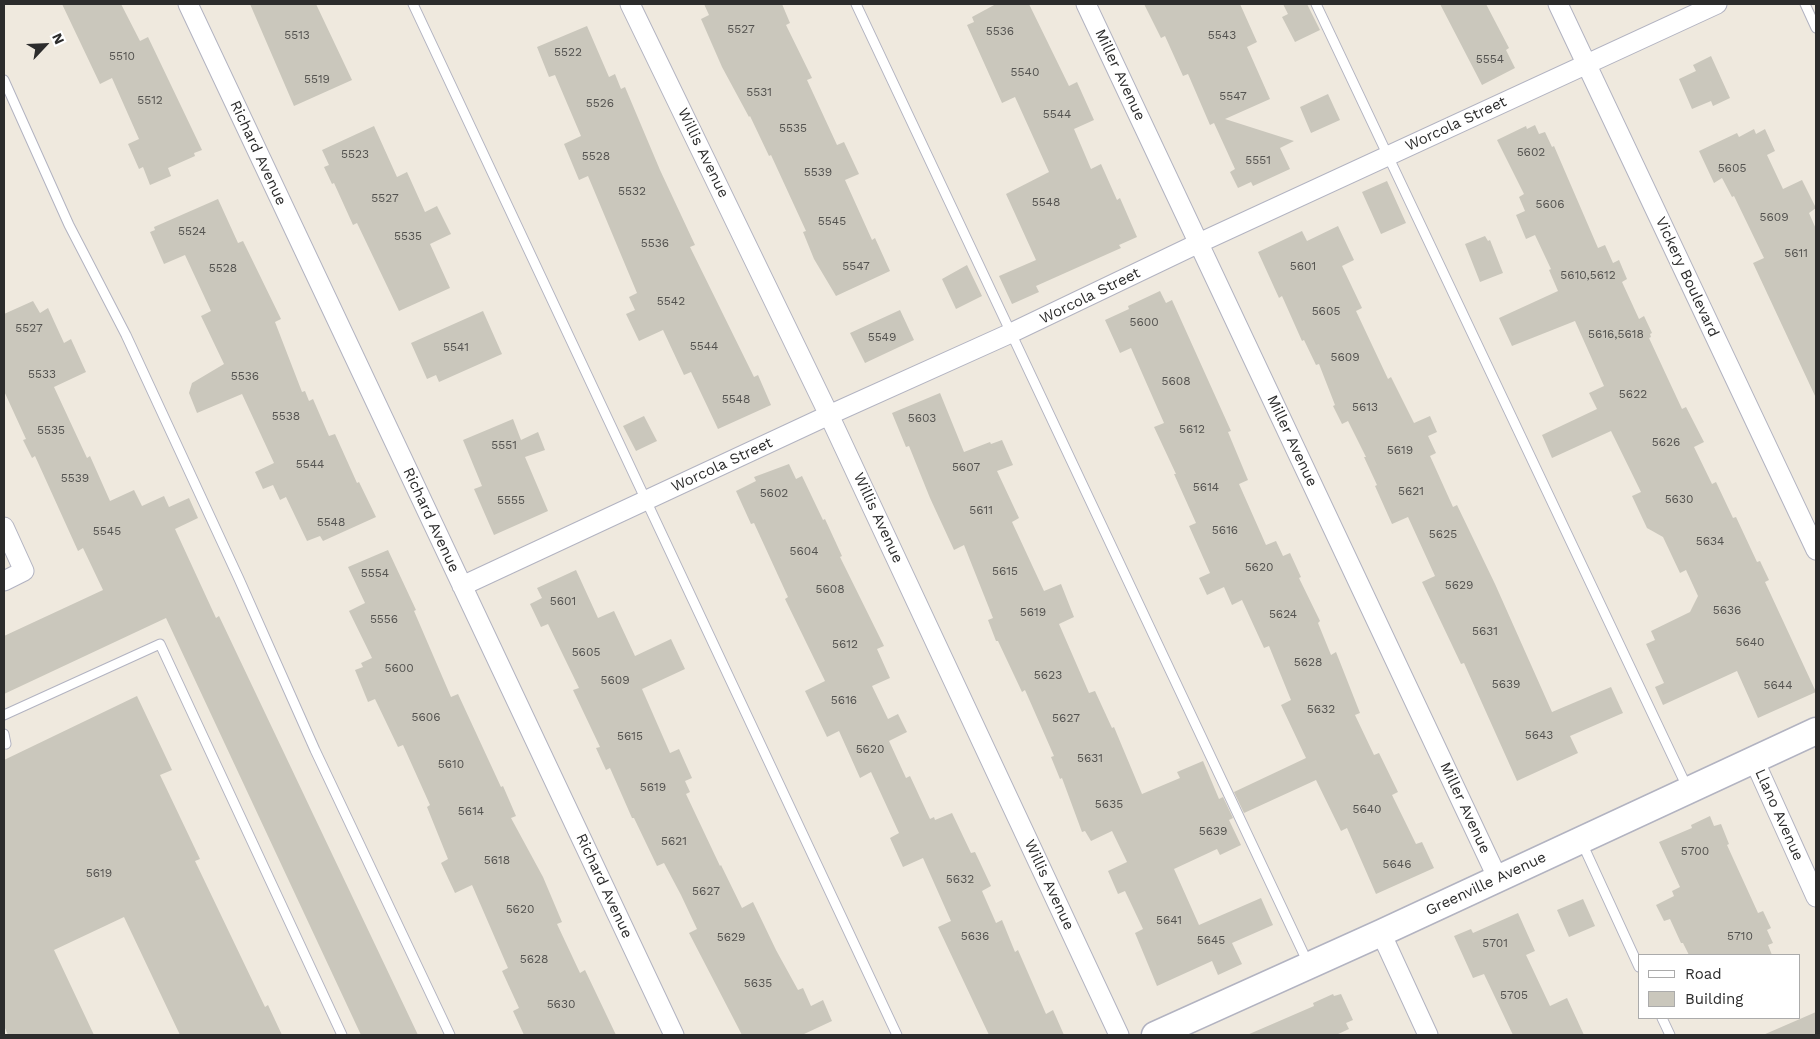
<!DOCTYPE html>
<html>
<head>
<meta charset="utf-8">
<style>
	body { margin:0 }
	#map { position:relative; width:1820px; height:1039px; overflow:hidden; background:#efe9de; font-family:"Work Sans",sans-serif }
	canvas { display:block }
	.frame { position:absolute; inset:0; border:5px solid #2c2c2c; pointer-events:none }
	.legend { position:absolute; left:1638px; top:954px; width:162px; height:65px; box-sizing:border-box; background:#fff; border:1px solid #ababab; margin:0; padding:6px 9px; list-style:none; font-size:15px; color:#2c2c2c }
	.legend li { display:flex; align-items:center; gap:10px; height:25px }
	.legend b { width:25px; border:1px solid #ababab }
	.north { position:absolute; left:20px; top:20px; width:50px; height:50px; -webkit-text-stroke:4px #fff; paint-order:stroke; rotate:65deg; font-size:14px; font-weight:700; line-height:20px; text-align:center; color:#2c2c2c }
	.north::after { content:''; display:block; margin:auto; width:18px; height:22px; background:#2c2c2c; clip-path:polygon(50% 0,100% 100%,50% 72%,0 100%) }
</style>
</head>
<body>
<div id="map">
<canvas width="1820" height="1039"></canvas>
<div class="frame"></div>
<ul class="legend">
<li><b style="height:6px;background:#fff"></b>Road</li>
<li><b style="height:14px;background:#cac7bc"></b>Building</li>
</ul>
<div class="north">N</div>
</div>
<script>
const c = document.querySelector('canvas').getContext('2d');
c.lineJoin = 'round';
function paint(path, color) {
  c.fillStyle = color;
  c.fill(path, 'evenodd');
}
function shape(rows) {
  const path = new Path2D();
  for (const r of rows) {
    path.moveTo(r[0], r[1]);
    for (let i = 2; i < r.length; i += 2) path.lineTo(r[i], r[i + 1]);
  }
  return path;
}
function stroke(path, color, width, dash) {
  c.strokeStyle = color;
  c.lineWidth = width;
  c.lineCap = dash ? 'butt' : 'round';
  c.setLineDash(dash || []);
  c.stroke(path);
}
function write(font, color, halo, rows, align = 'center') {
  c.font = font + ' "Work Sans",sans-serif';
  c.lineWidth = 4;
  c.setLineDash([]);
  c.textBaseline = 'middle';
  c.strokeStyle = halo;
  c.fillStyle = color;
  for (const [text, x, y, turn = 0] of rows) {
    c.save();
    c.translate(x, y);
    c.rotate((+turn || 0) * Math.PI / 180);
    c.textAlign = isNaN(turn) ? turn : align;
    if (halo) c.strokeText(text, 0, 0);
    c.fillText(text, 0, 0);
    c.restore();
  }
}
paint(shape([
	[62,4,121,4,140,41,148,37,202,150,194,153,195,156,168,168,171,176,150,185,143,167,139,169,128,144,139,139,112,78,100,84],
	[250,4,316,4,352,80,294,106],
	[704,4,782,4,790,23,786,25,812,78,807,80,837,145,844,142,859,174,845,180,872,240,875,238,890,271,836,296,814,259,803,232,806,231,771,155,769,156,750,116,749,117,722,67,701,19,709,15],
	[996,4,1029,4,1069,86,1077,82,1094,120,1074,129,1091,169,1101,164,1117,200,1120,198,1137,237,1119,245,1121,248,1036,286,1039,292,1012,304,999,276,1036,260,1006,194,1049,172,1015,97,1002,103,967,25,974,22,972,17],
	[1144,4,1240,4,1257,42,1247,47,1270,99,1225,119,1294,141,1280,148,1290,169,1253,186,1251,182,1238,188,1230,172,1235,169,1214,123,1210,125,1188,74,1183,76,1165,36,1161,38],
	[1283,4,1307,4,1320,30,1295,42,1282,17,1288,14],
	[1440,4,1486,4,1509,48,1506,50,1515,68,1482,85],
	[587,26,609,77,615,74,621,89,625,87,660,170,695,245,690,247,754,377,758,375,771,405,718,429,691,372,684,375,663,330,639,341,626,314,635,310,629,297,637,293,588,176,579,180,564,144,581,136,555,75,549,77,537,47],
	[1711,56,1730,98,1713,106,1711,101,1692,109,1679,79,1696,71,1693,65],
	[1328,94,1340,120,1311,133,1300,107],
	[1535,125,1539,134,1545,132,1552,147,1554,146,1598,248,1605,245,1613,263,1619,260,1627,279,1622,282,1639,319,1644,316,1652,333,1650,334,1651,337,1649,338,1682,409,1686,407,1704,442,1694,447,1712,484,1716,482,1733,518,1736,517,1757,562,1760,561,1769,580,1765,582,1816,692,1758,718,1737,671,1663,705,1655,687,1664,683,1646,644,1655,640,1651,631,1690,612,1698,596,1686,570,1680,573,1663,537,1647,528,1632,496,1641,492,1611,431,1552,458,1542,435,1597,409,1589,393,1604,386,1575,321,1512,346,1499,318,1558,291,1549,270,1551,269,1535,235,1526,239,1516,215,1525,211,1519,197,1524,194,1497,140,1526,126,1527,129],
	[374,126,397,177,407,172,425,212,437,206,451,234,430,244,450,288,399,311,357,223,353,225,334,183,332,184,324,167,329,165,322,150],
	[1754,129,1756,134,1765,129,1775,151,1767,155,1783,189,1802,180,1816,208,1809,213,1816,229,1816,398,1753,263,1764,258,1734,196,1732,197,1722,178,1714,183,1699,151,1737,133,1739,137],
	[1387,181,1406,223,1381,234,1362,192],
	[218,199,238,243,243,241,281,319,275,322,302,392,305,391,309,401,313,399,329,436,335,434,357,483,359,482,376,517,323,541,320,536,307,541,286,497,280,500,273,485,263,489,255,472,274,463,242,394,197,413,189,393,192,383,224,364,201,316,211,311,185,255,164,264,150,232,155,230,154,227],
	[1338,226,1354,260,1342,266,1362,308,1356,311,1388,379,1391,377,1414,423,1430,416,1437,432,1428,436,1436,453,1430,456,1453,507,1457,505,1495,584,1552,712,1611,687,1623,713,1570,736,1578,753,1517,781,1464,663,1461,664,1422,582,1435,576,1408,517,1392,524,1375,486,1377,485,1364,457,1366,457,1348,421,1342,424,1333,406,1335,405,1319,364,1316,365,1304,340,1302,341,1282,296,1279,298,1258,252,1302,231,1307,241],
	[1485,236,1488,241,1490,240,1503,273,1480,282,1465,244],
	[967,265,982,296,956,309,942,279],
	[1160,291,1166,303,1172,300,1231,431,1228,432,1248,480,1239,484,1266,545,1276,541,1283,556,1290,553,1301,577,1299,578,1320,621,1318,623,1331,655,1336,652,1360,713,1355,715,1374,755,1379,753,1398,792,1392,795,1416,844,1422,842,1434,868,1376,894,1347,828,1341,831,1316,780,1244,813,1234,792,1306,758,1281,705,1291,700,1269,646,1264,648,1242,600,1232,605,1224,587,1207,595,1199,578,1210,573,1189,526,1196,523,1174,474,1176,474,1154,427,1164,423,1131,348,1120,353,1105,320,1129,309,1128,306],
	[33,301,40,313,48,308,64,343,71,339,86,372,54,387,87,458,90,456,110,501,134,490,142,506,164,496,169,507,189,498,198,518,175,529,216,618,219,616,418,1035,361,1035,166,618,4,694,4,636,103,590,83,548,78,551,35,456,32,458,23,440,26,439,4,391,4,314],
	[900,310,914,340,865,363,850,333],
	[483,311,502,354,439,382,436,375,427,379,411,343],
	[940,393,964,452,990,442,991,444,1002,440,1013,465,997,471,1019,518,1012,522,1044,591,1061,584,1074,617,1059,624,1089,693,1095,691,1112,728,1114,727,1142,794,1180,778,1177,772,1203,761,1219,799,1223,797,1233,818,1229,820,1241,845,1220,855,1217,849,1174,869,1199,925,1261,898,1273,925,1232,943,1242,964,1218,975,1212,961,1157,986,1135,933,1143,929,1125,891,1118,894,1108,871,1127,862,1112,831,1091,841,1085,831,1082,832,1062,778,1060,779,1051,757,1054,756,1025,690,1022,692,998,641,996,641,988,620,993,618,964,545,954,550,930,498,909,446,906,447,892,413],
	[644,416,657,441,636,451,623,426],
	[513,419,521,440,538,432,545,450,525,457,548,511,494,535,474,489,482,486,463,440],
	[789,464,796,479,802,476,823,520,825,519,842,556,840,557,884,646,877,649,890,678,872,686,888,719,898,714,907,732,889,741,906,778,910,776,930,819,934,817,935,820,952,813,971,853,975,852,991,886,982,891,996,923,1002,920,1015,952,1018,950,1046,1014,1053,1010,1064,1035,989,1035,938,927,951,921,923,858,903,867,890,838,899,833,871,772,860,778,839,731,827,737,805,691,825,681,785,599,788,597,754,523,751,524,736,491,756,481,754,477],
	[388,550,416,610,414,611,451,697,458,694,501,787,503,786,516,816,511,818,543,877,562,922,557,924,580,973,585,970,616,1035,524,1035,513,1011,519,1008,502,971,508,968,472,885,455,893,441,863,448,859,427,807,430,805,403,745,398,747,375,699,368,702,355,670,363,667,361,663,372,658,349,611,365,603,348,567],
	[576,570,598,618,614,611,635,656,671,639,685,669,642,689,670,753,679,749,692,778,685,781,690,792,686,794,720,866,721,865,742,908,753,902,776,950,798,990,803,988,811,1006,823,1000,832,1021,802,1035,742,1035,689,933,697,929,681,895,664,863,657,866,634,818,632,818,610,768,606,770,596,748,600,747,573,690,579,688,548,624,541,627,530,604,542,598,537,588],
	[137,696,172,770,160,775,200,859,195,861,265,1007,268,1005,282,1035,180,1035,124,917,54,950,94,1035,8,1035,4,1026,4,760],
	[1710,816,1714,826,1721,824,1729,844,1727,845,1758,913,1763,911,1771,928,1767,930,1773,943,1768,945,1772,955,1689,955,1683,943,1681,943,1670,919,1664,921,1656,905,1674,896,1672,891,1680,887,1659,842,1692,828,1691,825],
	[1583,899,1595,926,1569,937,1557,910],
	[1518,913,1535,951,1526,955,1550,1006,1567,998,1584,1035,1513,1035,1484,974,1473,978,1454,936,1471,929,1473,933],
	[1333,994,1334,996,1341,994,1353,1020,1346,1023,1349,1029,1336,1035,1247,1035,1314,1006,1313,1003],
	[1816,1012,1816,1035,1763,1035]
]), '#cac7bc');
const lane = shape([
	[413,4,897,1035],
	[856,4,1308,963],
	[1316,4,1687,787],
	[1805,4,1816,28],
	[4,80,69,225,126,335,239,579,315,750,450,1035],
	[4,715,160,644,342,1035],
	[4,734,6,744],
	[1582,843,1639,967],
	[1662,1018,1670,1035]
]);
const street = shape([
	[188,4,674,1035],
	[630,4,829,415,1119,1035],
	[1086,4,1498,879],
	[1558,4,1816,550],
	[4,527,24,571,4,581],
	[462,586,829,415,1011,333,1199,243,1717,4],
	[1754,760,1816,897],
	[1381,933,1428,1035]
]);
const secondary = shape([
	[1155,1035,1381,933,1816,731]
]);
stroke(lane, '#b2b3c1', 11);
stroke(street, '#b2b3c1', 21);
stroke(secondary, '#b2b3c1', 29);
stroke(lane, '#fff', 9);
stroke(street, '#fff', 19);
stroke(secondary, '#fff', 26);
write('12px', '#545350', null, [
	["5527",741,29],
	["5536",1000,31],
	["5513",297,35],
	["5543",1222,35],
	["5522",568,52],
	["5510",122,56],
	["5554",1490,59],
	["5540",1025,72],
	["5519",317,79],
	["5531",759,92],
	["5547",1233,96],
	["5512",150,100],
	["5526",600,103],
	["5544",1057,114],
	["5535",793,128],
	["5602",1531,152],
	["5523",355,154],
	["5528",596,156],
	["5551",1258,160],
	["5605",1732,168],
	["5539",818,172],
	["5532",632,191],
	["5527",385,198],
	["5548",1046,202],
	["5606",1550,204],
	["5609",1774,217],
	["5545",832,221],
	["5524",192,231],
	["5535",408,236],
	["5536",655,243],
	["5611",1796,253],
	["5547",856,266],
	["5601",1303,266],
	["5528",223,268],
	["5610,5612",1588,275],
	["5542",671,301],
	["5605",1326,311],
	["5600",1144,322],
	["5527",29,328],
	["5616,5618",1616,334],
	["5549",882,337],
	["5544",704,346],
	["5541",456,347],
	["5609",1345,357],
	["5533",42,374],
	["5536",245,376],
	["5608",1176,381],
	["5622",1633,394],
	["5548",736,399],
	["5613",1365,407],
	["5538",286,416],
	["5603",922,418],
	["5612",1192,429],
	["5535",51,430],
	["5626",1666,442],
	["5551",504,445],
	["5619",1400,450],
	["5544",310,464],
	["5607",966,467],
	["5539",75,478],
	["5614",1206,487],
	["5621",1411,491],
	["5602",774,493],
	["5630",1679,499],
	["5555",511,500],
	["5611",981,510],
	["5548",331,522],
	["5616",1225,530],
	["5545",107,531],
	["5625",1443,534],
	["5634",1710,541],
	["5604",804,551],
	["5620",1259,567],
	["5615",1005,571],
	["5554",375,573],
	["5629",1459,585],
	["5608",830,589],
	["5601",563,601],
	["5636",1727,610],
	["5619",1033,612],
	["5624",1283,614],
	["5556",384,619],
	["5631",1485,631],
	["5640",1750,642],
	["5612",845,644],
	["5605",586,652],
	["5628",1308,662],
	["5600",399,668],
	["5623",1048,675],
	["5609",615,680],
	["5639",1506,684],
	["5644",1778,685],
	["5616",844,700],
	["5632",1321,709],
	["5606",426,717],
	["5627",1066,718],
	["5643",1539,735],
	["5615",630,736],
	["5620",870,749],
	["5631",1090,758],
	["5610",451,764],
	["5619",653,787],
	["5635",1109,804],
	["5640",1367,809],
	["5614",471,811],
	["5639",1213,831],
	["5621",674,841],
	["5700",1695,851],
	["5618",497,860],
	["5646",1397,864],
	["5619",99,873],
	["5632",960,879],
	["5627",706,891],
	["5620",520,909],
	["5641",1169,920],
	["5636",975,936],
	["5710",1740,936],
	["5629",731,937],
	["5645",1211,940],
	["5701",1495,943],
	["5628",534,959],
	["5635",758,983],
	["5705",1514,995],
	["5630",561,1004]
]);
write('15px', '#2c2c2c', '#fff', [
	["Miller Avenue",1120,75,65],
	["Worcola Street",1456,124,-25],
	["Richard Avenue",258,153,65],
	["Willis Avenue",703,153,64],
	["Vickery Boulevard",1687,277,65],
	["Worcola Street",1090,296,-26],
	["Miller Avenue",1292,441,65],
	["Worcola Street",722,465,-25],
	["Willis Avenue",878,518,65],
	["Richard Avenue",431,520,65],
	["Miller Avenue",1465,808,65],
	["Llano Avenue",1779,815,66],
	["Greenville Avenue",1486,884,-25],
	["Willis Avenue",1049,885,65],
	["Richard Avenue",604,886,65]
]);
</script>
</body>
</html>
